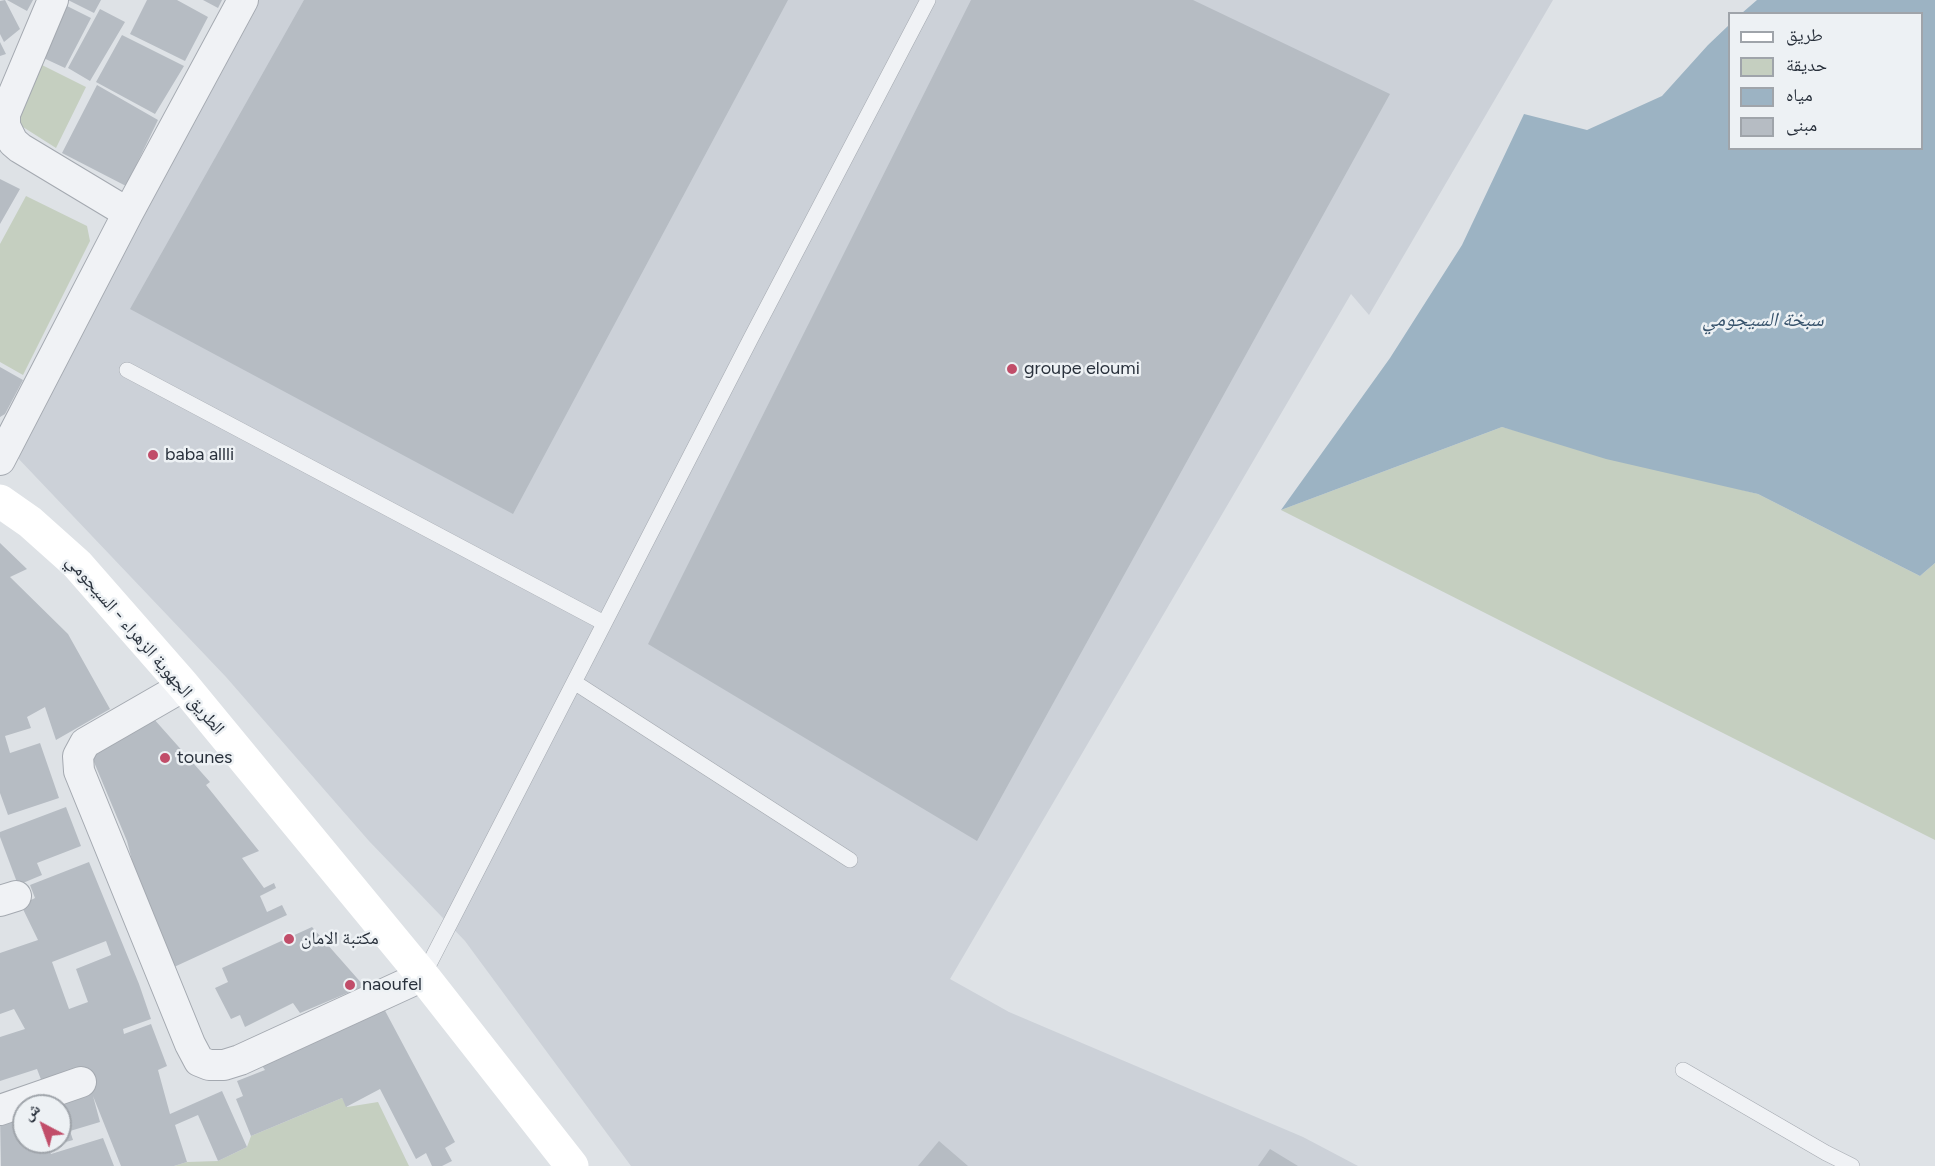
<!DOCTYPE html>
<html>
<head>
<meta charset="utf-8">
<style>
	body { margin:0 }
	#map { position:relative; width:1935px; height:1166px; overflow:hidden; background:#dee2e6; font-family:Figtree,"Noto Naskh Arabic",sans-serif }
	canvas { display:block }
	.legend { position:absolute; left:1728px; top:12px; width:195px; height:138px; box-sizing:border-box; background:#edf1f4; border:2px solid #9fa4aa; margin:0; padding:8px 10px; list-style:none; font-size:18px; color:#29313c }
	.legend li { display:flex; align-items:center; gap:12px; height:30px }
	.legend b { width:30px; border:2px solid #9fa4aa }
	.north { position:absolute; left:12px; top:1094px; width:60px; height:60px; box-sizing:border-box; background:#edf1f4; border:2px solid #9fa4aa; border-radius:50%; rotate:319deg; font-size:16px; font-weight:700; line-height:24px; text-align:center; color:#29313c }
	.north::after { content:''; display:block; margin:auto; width:21px; height:27px; background:#c14d69; clip-path:polygon(50% 0,100% 100%,50% 72%,0 100%) }
</style>
</head>
<body>
<div id="map">
<canvas width="1935" height="1166"></canvas>
<ul class="legend">
<li><b style="height:8px;background:#fff"></b>طريق</li>
<li><b style="height:16px;background:#c5cfc0"></b>حديقة</li>
<li><b style="height:16px;background:#9cb3c3"></b>مياه</li>
<li><b style="height:16px;background:#b6bcc3"></b>مبنى</li>
</ul>
<div class="north">ش</div>
</div>
<script>
const c = document.querySelector('canvas').getContext('2d');
c.lineJoin = 'round';
function paint(path, color) {
  c.fillStyle = color;
  c.fill(path, 'evenodd');
}
function shape(rows) {
  const path = new Path2D();
  for (const r of rows) {
    path.moveTo(r[0], r[1]);
    for (let i = 2; i < r.length; i += 2) path.lineTo(r[i], r[i + 1]);
  }
  return path;
}
function stroke(path, color, width, dash) {
  c.strokeStyle = color;
  c.lineWidth = width;
  c.lineCap = dash ? 'butt' : 'round';
  c.setLineDash(dash || []);
  c.stroke(path);
}
function write(font, color, halo, rows, align = 'center') {
  c.font = font + ' Figtree,"Noto Naskh Arabic",sans-serif';
  c.lineWidth = 5;
  c.setLineDash([]);
  c.textBaseline = 'middle';
  c.strokeStyle = halo;
  c.fillStyle = color;
  for (const [text, x, y, turn = 0] of rows) {
    c.save();
    c.translate(x, y);
    c.rotate((+turn || 0) * Math.PI / 180);
    c.textAlign = isNaN(turn) ? turn : align;
    if (halo) c.strokeText(text, 0, 0);
    c.fillText(text, 0, 0);
    c.restore();
  }
}
paint(shape([
	[252,0,1553,0,1369,315,1351,294,950,979,1009,1012,1303,1137,1358,1166,631,1166,465,941,369,841,226,677,15,455]
]), '#ccd1d8');
paint(shape([
	[40,64,86,87,56,148,12,120],
	[26,196,87,226,90,241,23,375,0,362,0,244],
	[1502,427,1758,494,1920,576,1935,563,1935,840,1281,510],
	[342,1098,347,1107,378,1102,409,1166,174,1166,187,1162,218,1161,247,1147,251,1136]
]), '#c5cfc0');
paint(shape([
	[1757,0,1935,0,1935,563,1920,576,1758,494,1606,459,1502,427,1281,510,1390,358,1462,245,1524,114,1587,130,1662,96,1708,45,1729,25,1730,148,1922,148,1922,14,1742,13]
]), '#9cb3c3');
paint(shape([
	[5,0,20,29,4,42,0,34,0,1],
	[7,0,33,0,27,11],
	[68,0,101,0,94,13],
	[147,0,177,0,208,17,185,61,130,34],
	[203,0,222,0,218,8],
	[304,0,788,0,513,514,130,309],
	[971,0,1193,0,1390,94,977,841,648,644],
	[61,3,91,18,65,68,37,55],
	[100,9,125,22,90,81,68,68],
	[122,35,184,66,155,114,96,82],
	[0,42,6,54,0,56],
	[97,85,158,120,126,186,62,153],
	[0,179,20,189,0,224],
	[0,367,23,380,5,414,0,417],
	[0,543,27,569,10,577,68,634,110,709,56,740,45,707,27,717,31,728,5,736,10,753,40,743,59,798,8,815,0,793],
	[153,718,210,782,206,785,259,851,242,858,264,888,274,883,276,888,260,896,267,912,282,905,287,915,161,973,127,841,89,750],
	[66,807,81,846,37,863,42,875,18,885,0,837,0,832],
	[89,862,139,984,151,1019,123,1029,124,1034,151,1024,167,1066,158,1070,170,1114,222,1091,247,1147,218,1161,198,1115,175,1125,187,1162,174,1166,121,1166,93,1096,100,1122,70,1131,73,1140,48,1147,51,1154,103,1138,114,1166,1,1166,0,1116,13,1112,18,1125,24,1124,24,1142,60,1142,60,1106,49,1105,92,1093,85,1075,45,1090,37,1069,0,1081,0,1037,25,1029,14,1009,0,1014,0,953,38,940,21,905,35,898,30,885],
	[106,941,111,955,76,969,88,1002,69,1009,52,962],
	[312,927,364,986,300,1013,293,1003,245,1027,240,1015,231,1019,215,988,228,982,222,968],
	[382,1005,455,1142,445,1148,452,1161,442,1166,432,1166,426,1153,416,1159,380,1089,346,1107,342,1098,251,1136,236,1099,243,1096,237,1081,265,1070,260,1063],
	[939,1141,968,1166,918,1166],
	[1270,1149,1298,1166,1258,1166]
]), '#b6bcc3');
const service = shape([
	[127,370,604,623],
	[574,682,850,860],
	[423,976,751,338,928,0],
	[1683,1070,1826,1153,1852,1166]
]);
const minor = shape([
	[53,0,5,114,5,126,13,142,20,148,128,213],
	[0,460,128,213,243,0],
	[184,686,85,743,78,756,79,771,190,1044,199,1061,209,1065,224,1065,240,1060,423,976],
	[0,901,16,896],
	[0,1110,81,1082]
]);
stroke(service, '#a4a9b0', 16);
stroke(minor, '#a4a9b0', 32);
stroke(service, '#f0f2f5', 15);
stroke(minor, '#f0f2f5', 30);
stroke(shape([
	[0,501,30,522,77,564,184,686,423,976,572,1166]
]), '#fff', 33);
for (const [x, y, r, color] of [
	[1012,369,6,"#c14d69"],
	[153,455,6,"#c14d69"],
	[165,758,6,"#c14d69"],
	[289,939,6,"#c14d69"],
	[350,985,6,"#c14d69"]
]) {
  const dot = new Path2D();
  dot.arc(x, y, r, 0, 2 * Math.PI);
  c.fillStyle = color;
  c.fill(dot);
  stroke(dot, '#edf1f4', 2);
}
write('18px', '#29313c', '#edf1f4', [
	["groupe eloumi",1024,369],
	["baba allli",165,455],
	["tounes",177,758],
	["مكتبة الامان",301,939],
	["naoufel",362,985]
], 'left');
write('18px', '#29313c', '#edf1f4', [
	["الطريق الجهوية الزهراء - السيجومي",145,645,49]
]);
write('italic 20px', '#37536c', '#edf1f4', [
	["سبخة السيجومي",1763,320]
]);
</script>
</body>
</html>
